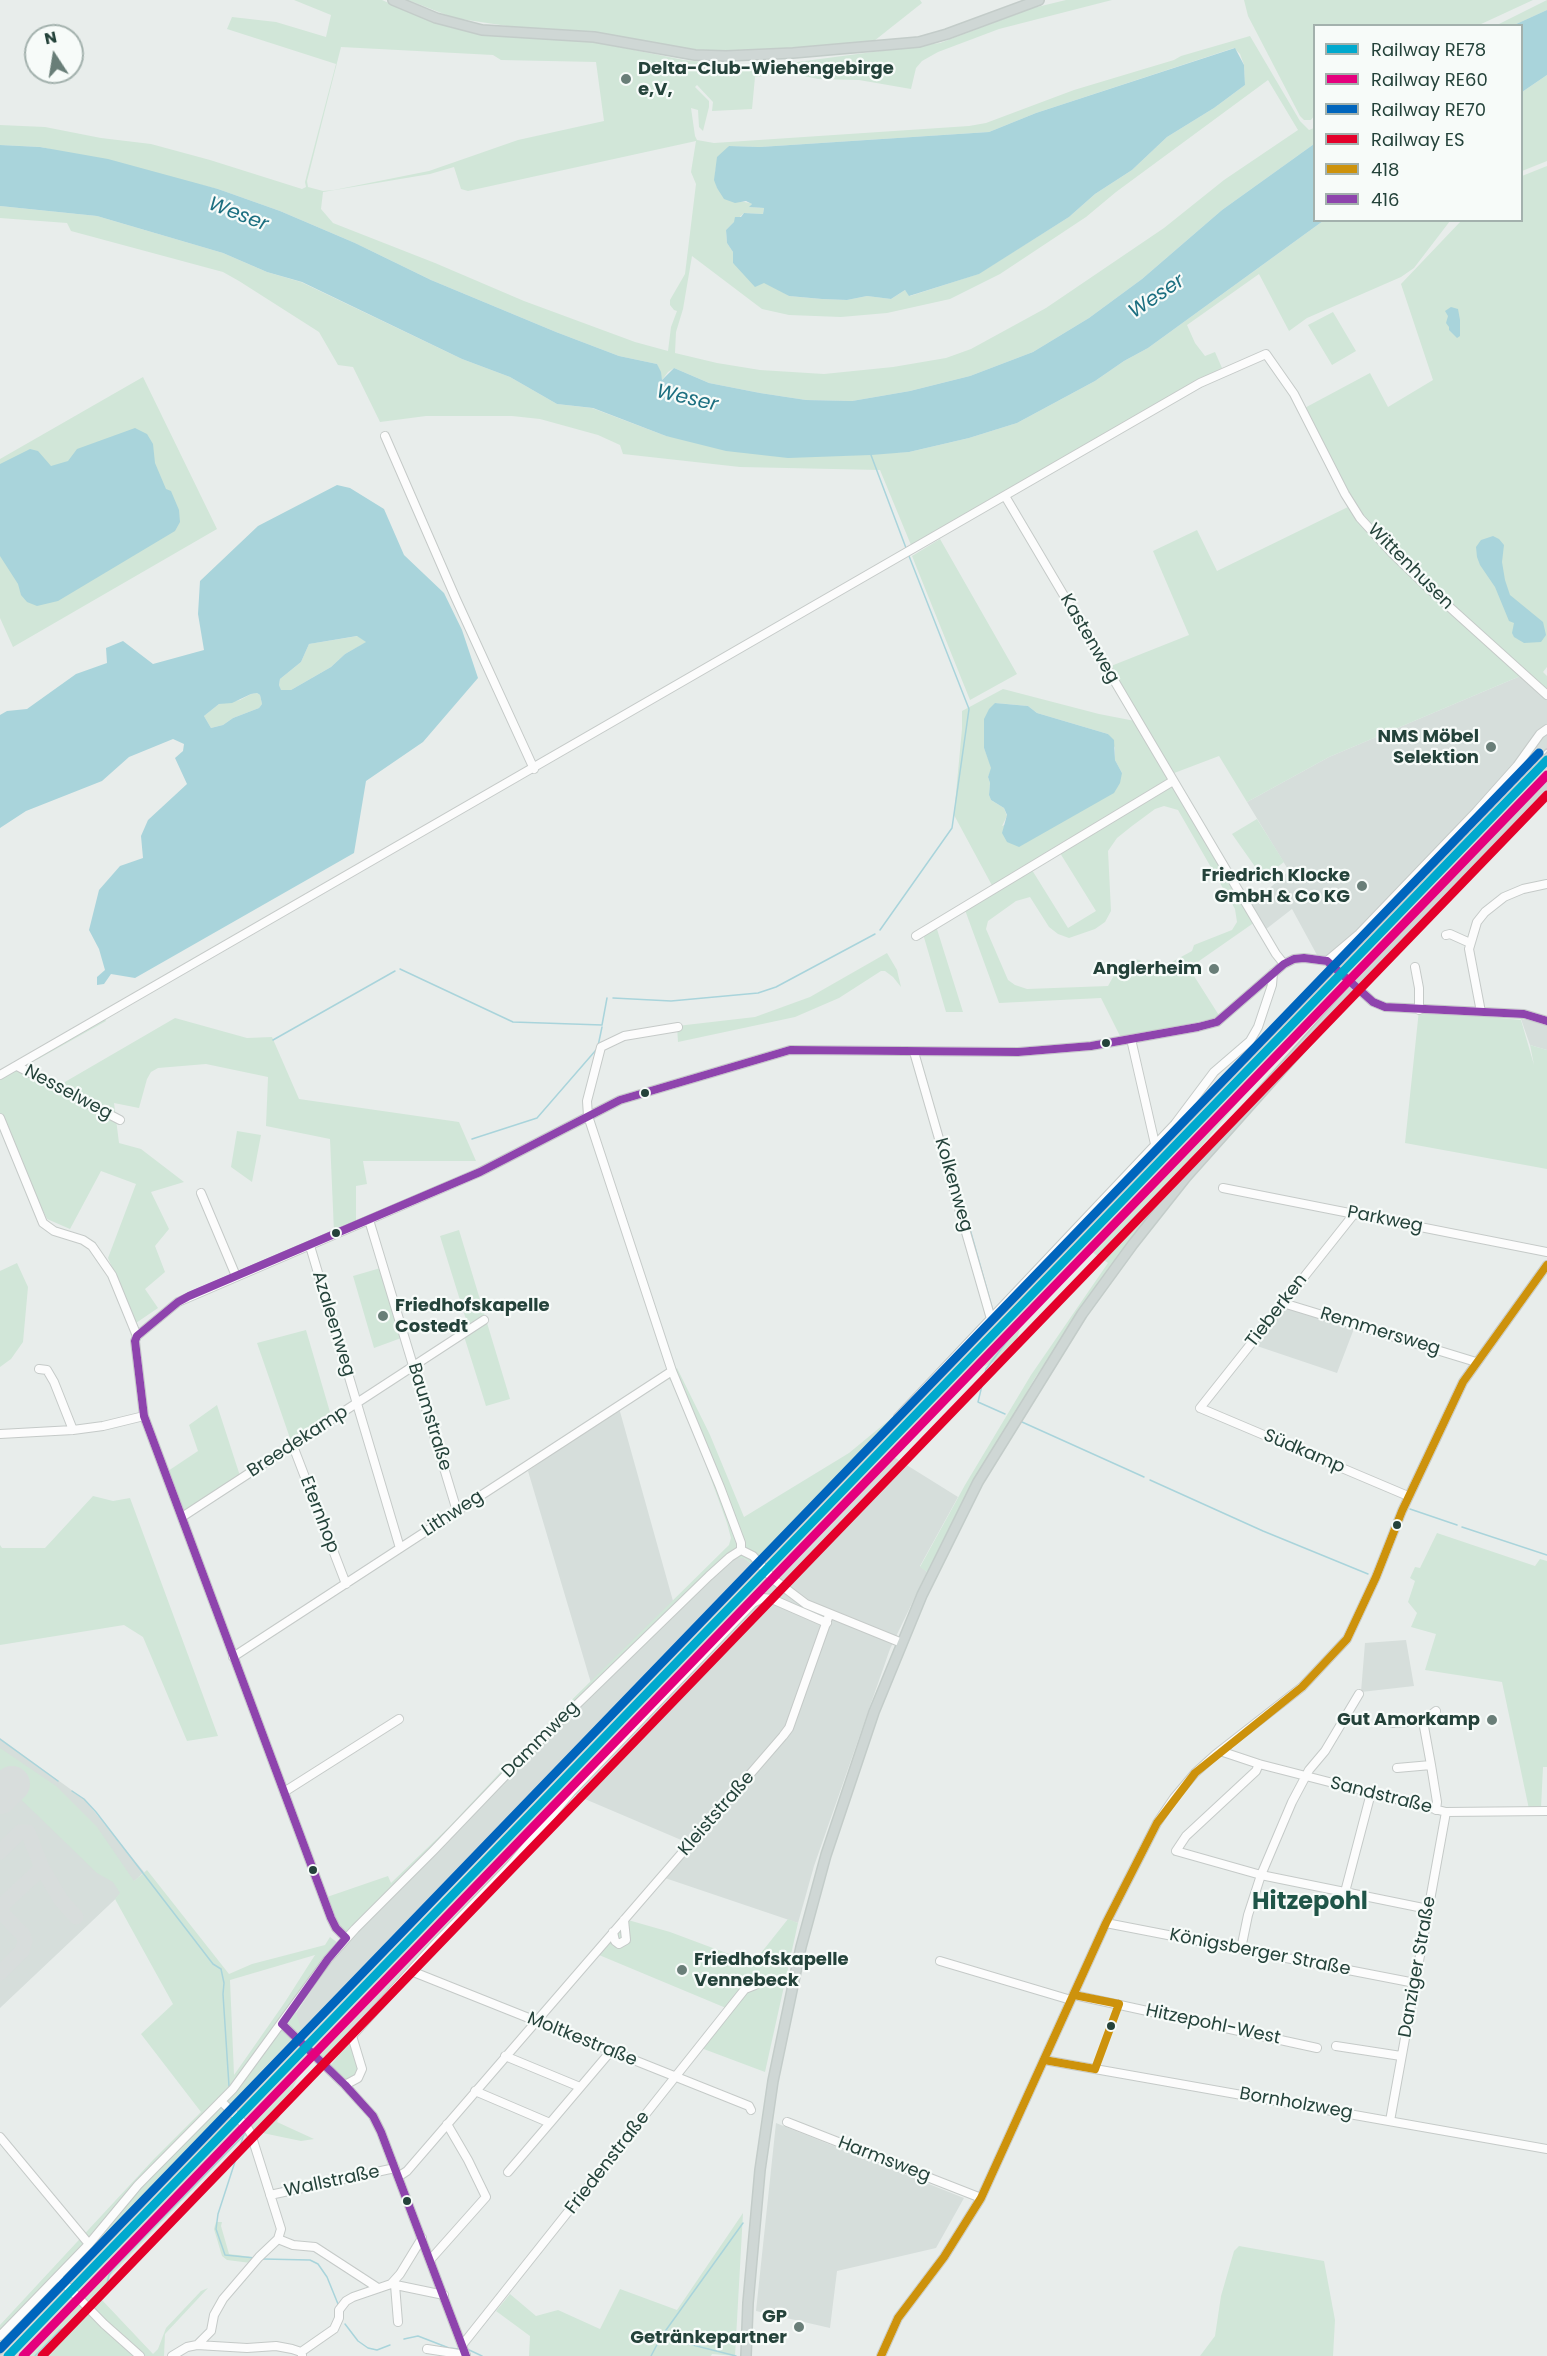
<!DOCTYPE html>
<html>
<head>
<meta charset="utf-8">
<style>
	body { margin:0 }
	#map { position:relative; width:1547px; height:2356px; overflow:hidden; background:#e8edeb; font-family:Poppins,sans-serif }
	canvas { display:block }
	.legend { position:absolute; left:1313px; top:24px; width:210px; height:198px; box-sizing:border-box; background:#f7fbf9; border:2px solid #a3b1ad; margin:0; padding:8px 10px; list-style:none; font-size:18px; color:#24423a }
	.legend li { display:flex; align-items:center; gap:12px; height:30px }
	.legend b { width:30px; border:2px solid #a3b1ad }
	.north { position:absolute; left:24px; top:24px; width:60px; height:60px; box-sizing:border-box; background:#f7fbf9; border:2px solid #a3b1ad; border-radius:50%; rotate:348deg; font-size:16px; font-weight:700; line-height:24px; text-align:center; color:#24423a }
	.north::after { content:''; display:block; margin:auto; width:21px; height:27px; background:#697e78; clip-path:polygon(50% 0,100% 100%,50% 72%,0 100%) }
</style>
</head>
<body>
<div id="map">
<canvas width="1547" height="2356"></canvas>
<ul class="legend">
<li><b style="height:8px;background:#00a9ce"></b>Railway RE78</li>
<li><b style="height:8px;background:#e5007d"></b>Railway RE60</li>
<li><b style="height:8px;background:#0065bd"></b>Railway RE70</li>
<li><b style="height:8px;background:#e4002b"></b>Railway ES</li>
<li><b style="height:8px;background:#cd920c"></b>418</li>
<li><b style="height:8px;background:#8e44ad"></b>416</li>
</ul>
<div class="north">N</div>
</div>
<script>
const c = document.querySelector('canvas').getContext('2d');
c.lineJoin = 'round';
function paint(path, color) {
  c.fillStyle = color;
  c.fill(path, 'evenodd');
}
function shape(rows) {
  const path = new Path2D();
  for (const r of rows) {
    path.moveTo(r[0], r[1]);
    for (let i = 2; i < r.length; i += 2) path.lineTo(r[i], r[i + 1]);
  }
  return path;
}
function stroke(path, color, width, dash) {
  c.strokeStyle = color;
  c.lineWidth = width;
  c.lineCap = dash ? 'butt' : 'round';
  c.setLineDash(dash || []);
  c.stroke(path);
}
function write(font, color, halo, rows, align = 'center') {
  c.font = font + ' Poppins,sans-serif';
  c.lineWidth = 4.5;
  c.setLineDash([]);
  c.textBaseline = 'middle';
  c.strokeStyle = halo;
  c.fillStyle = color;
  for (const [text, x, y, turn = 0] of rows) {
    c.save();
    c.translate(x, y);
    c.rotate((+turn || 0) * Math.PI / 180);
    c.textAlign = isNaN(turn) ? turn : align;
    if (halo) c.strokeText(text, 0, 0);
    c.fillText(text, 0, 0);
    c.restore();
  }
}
paint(shape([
	[1525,674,1547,691,1547,769,1354,978,1042,1301,979,1361,889,1454,958,1497,920,1566,927,1572,890,1649,814,1866,798,1923,665,1878,693,1845,566,1791,508,1864,348,2035,344,2020,317,2045,86,2285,64,2312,57,2316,18,2356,0,2356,0,2349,204,2135,224,2111,290,2040,296,2013,330,1962,355,1932,679,1609,735,1558,744,1558,755,1567,1334,966,1328,959,1317,955,1292,909,1261,933,1247,908,1289,871,1247,802,1329,757],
	[1521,1019,1547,1024,1547,1050,1530,1045],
	[1284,1306,1355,1326,1337,1373,1254,1345],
	[619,1408,673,1601,591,1683,528,1471],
	[1406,1640,1414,1686,1361,1692,1365,1643],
	[0,1738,84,1799,144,1872,0,2008],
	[776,2123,964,2198,936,2248,837,2271,830,2328,756,2311]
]), '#d6dedb');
paint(shape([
	[294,0,382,0,418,16,452,28,510,36,594,42,684,60,760,67,940,43,1033,8,1066,0,1112,0,999,29,938,52,922,61,916,68,911,89,859,80,818,79,790,73,755,77,752,109,712,111,713,102,697,85,695,87,709,101,709,107,703,131,699,127,698,110,691,108,695,136,697,140,714,143,969,126,986,123,1074,90,1174,60,1181,56,1250,36,1300,121,1309,130,1314,128,1314,144,1222,210,1142,279,1089,318,1033,352,970,376,910,391,852,401,806,400,760,393,709,383,674,368,668,372,662,380,657,364,619,356,556,332,431,280,355,243,280,211,218,189,41,147,0,145,0,125,45,127,101,138,151,144,210,160,302,189,306,187,305,182,336,64,227,29,232,17,276,22,326,37,331,15],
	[341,47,493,55,501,60,596,62,604,121,518,140,429,171,334,190,323,191,308,187,307,181],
	[1234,48,1240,54,1244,65,1245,85,1214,108,1167,137,1132,170,1095,194,1069,217,978,274,910,296,905,290,891,299,867,296,847,300,822,299,789,296,733,263,733,252,727,243,726,230,744,213,763,214,764,208,750,207,752,204,750,203,739,201,717,188,715,171,729,146,760,147,989,132,1036,113],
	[1268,80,1298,130,1224,180,1164,228,1046,308,971,349,946,358,893,367,824,374,760,370,717,363,675,353,676,332,683,309,692,256,762,309,789,315,841,317,887,313,950,299,1000,274,1086,217,1116,192],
	[696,141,691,172,696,184,685,274,670,300,670,305,674,310,677,311,671,327,668,351,635,342,524,301,435,263,333,223,321,209,323,192,430,174,454,167,461,189,468,191],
	[408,0,920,0,922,3,874,41,816,48,728,53,699,52,596,33,514,27,454,18],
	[1244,0,1533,0,1479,25,1314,26,1314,116,1311,120,1304,120,1300,116,1248,16],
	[1547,0,1547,10,1534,16,1514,25,1495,26],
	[1547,75,1547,161,1522,171,1522,92],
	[1547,166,1547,667,1543,672,1547,676,1547,691,1525,674,1329,757,1247,802,1219,756,1169,775,1255,922,1189,968,1220,1017,1121,1038,1101,998,999,1003,965,910,995,891,954,815,962,729,962,711,1003,689,1099,714,1135,721,1106,668,1189,635,1153,551,1197,530,1217,571,1350,506,1299,411,1370,373,1388,407,1433,380,1401,284,1461,221,1522,220,1522,176],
	[995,703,1028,706,1037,713,1108,734,1115,748,1115,760,1122,773,1002,826,1007,816,1004,808,991,800,989,795,990,783,988,777,992,768,984,748],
	[1164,806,1178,810,1235,909,1237,922,1232,930,1194,945,1192,951,1159,969,1150,970,1140,960,1132,959,1117,970,1108,986,1027,989,1015,985,1008,980,986,929,988,921,1016,901,1030,897,1049,927,1058,934,1069,938,1095,929,1105,922,1111,911,1108,851,1117,838,1132,826,1155,809],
	[1060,853,1096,911,1068,928,1032,870],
	[0,206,97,216,223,253,267,272,301,282,462,359,510,377,557,404,592,408,666,436,835,456,909,452,969,438,1017,423,1095,381,1124,361,1148,348,1323,221,1450,221,1414,268,1401,277,1307,318,1289,331,1259,274,1187,325,1195,343,1205,356,1215,352,1222,368,911,545,880,470,740,467,623,454,620,445,598,435,540,419,512,416,426,416,380,422,353,367,338,365,319,332,239,281,223,272,71,231,67,223,0,218],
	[1333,312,1356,351,1332,365,1308,325],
	[143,377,217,529,13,647,0,618,0,459],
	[940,539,1017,674,970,700,912,556],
	[358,636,367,642,345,654,331,667,291,690,281,691,279,685,280,679,301,662,309,644],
	[257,693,260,695,262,704,259,708,233,718,223,725,211,728,204,716,219,704,240,700,251,694],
	[1257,819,1284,862,1263,878,1232,834],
	[936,926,963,1012,946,1012,923,934],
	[887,953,897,970,901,987,893,977,885,971,881,971,839,998,795,1017,678,1042,677,1026,755,1017,810,997],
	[1419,1010,1521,1020,1534,1065,1530,1045,1547,1050,1547,1169,1405,1143],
	[102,1013,106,1021,24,1067,58,1086,175,1018,247,1038,272,1037,299,1099,459,1122,476,1161,363,1161,367,1184,356,1186,356,1222,334,1232,330,1139,266,1126,268,1077,206,1064,158,1068,151,1072,147,1079,139,1108,114,1103,119,1143,141,1149,184,1182,151,1192,169,1229,155,1246,165,1272,145,1289,158,1308,136,1323,108,1258,136,1184,101,1171,70,1229,47,1219,0,1121,0,1072],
	[1313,1020,1310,1028,1244,1095,1179,1173,1112,1266,1035,1378,972,1487,927,1572,920,1567,965,1485,1031,1375,1108,1263,1092,1252,1022,1322,1017,1339,996,1361,985,1366,978,1362,1042,1301],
	[237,1131,261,1135,252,1182,231,1167],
	[459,1230,510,1399,486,1406,463,1333,469,1329,440,1236],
	[17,1263,28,1287,23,1342,11,1359,0,1367,0,1271],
	[384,1267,404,1337,374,1348,353,1276],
	[306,1330,332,1419,292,1444,257,1343],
	[677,1368,710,1435,744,1517,849,1453,895,1415,890,1429,755,1567,744,1558,735,1558,679,1609,355,1932,330,1962,296,2012,301,2029,224,2111,204,2135,0,2349,0,2325,153,2160,201,2112,141,2034,173,2004,115,1899,120,1893,113,1882,97,1873,0,1779,0,1748,56,1786,97,1827,134,1881,147,1870,229,1974,252,1964,325,1945,330,1937,342,1946,327,1897,388,1876,391,1883,449,1827,523,1748,729,1545,731,1538,727,1523,687,1413,673,1383,669,1379,661,1379],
	[315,1955,285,2002,234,2075,230,1980],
	[217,1405,242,1482,183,1520,165,1473,198,1451,189,1425],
	[93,1496,113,1501,130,1498,218,1736,187,1741,143,1637,124,1625,0,1645,0,1545,2,1548,45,1548],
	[1437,1533,1535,1566,1540,1559,1547,1561,1547,1767,1543,1767,1541,1808,1529,1809,1502,1682,1425,1670,1436,1634,1411,1627,1417,1613,1408,1602,1415,1581,1410,1578,1415,1567,1420,1568],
	[788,1919,798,1923,765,2072,701,2048,750,1984,744,1983,726,2008,599,1955,628,1920,670,1932,753,1963],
	[345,2020,361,2069,358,2078,347,2082,330,2066,339,2055,333,2050,323,2059,313,2049],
	[294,2071,298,2077,277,2122,314,2139,301,2141,253,2131,242,2138,110,2276,105,2296,102,2300,153,2354,158,2349,166,2328,201,2291,208,2288,165,2334,164,2356,18,2356,57,2316,67,2310,74,2298],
	[743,2213,735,2356,712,2354,711,2356,529,2356,530,2336,496,2311,510,2294,536,2316,558,2310,600,2329,620,2289,677,2310],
	[216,2222,222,2222,221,2226,229,2254,260,2258,245,2281,239,2282,251,2263,227,2260,222,2256,214,2229],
	[1239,2246,1324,2261,1335,2320,1333,2356,1200,2356,1215,2336,1221,2296,1234,2251]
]), '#d1e6d8');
paint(shape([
	[1547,10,1547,75,1522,92,1522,26,1514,25],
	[1235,48,1244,65,1245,85,1214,108,1167,137,1132,170,1095,194,1069,217,979,274,909,296,905,290,891,299,867,296,847,300,822,299,789,296,764,283,755,287,733,263,733,252,727,243,726,230,734,222,735,217,741,217,744,213,763,214,764,208,749,207,752,204,746,201,735,203,724,199,717,188,714,180,717,157,729,146,760,147,989,132,1036,113],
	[1314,144,1314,220,1323,221,1148,348,1124,361,1095,381,1017,423,969,438,909,452,871,455,788,458,726,451,666,436,593,408,557,404,510,377,462,359,302,282,267,272,223,253,97,216,0,206,0,145,40,147,108,159,218,189,280,211,355,243,431,280,556,332,619,356,657,364,661,372,662,380,674,368,709,383,760,393,806,400,852,401,910,391,970,376,1033,352,1089,318,1142,279,1222,210],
	[1451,307,1458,309,1460,320,1460,336,1457,338,1449,330,1449,327,1446,323,1448,316,1445,311],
	[135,428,147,434,153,444,155,463,166,489,171,491,179,510,180,522,175,531,58,601,37,606,27,602,21,595,18,584,0,556,0,464,30,449,38,451,51,466,68,461,77,449],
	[337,485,350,488,384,509,404,555,444,593,462,630,478,678,423,742,366,781,354,853,135,978,111,974,104,984,97,985,97,977,105,970,99,949,89,930,99,890,120,866,143,858,141,836,148,820,187,784,175,758,183,751,184,744,173,739,129,757,102,781,26,811,0,828,0,715,7,711,27,709,76,674,107,663,106,648,123,641,153,664,204,650,198,614,200,581,258,526],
	[357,636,366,642,345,654,331,667,291,690,281,690,279,685,280,679,301,662,309,644],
	[257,693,260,695,262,704,259,708,233,718,223,725,211,728,204,716,219,704,232,703,251,694],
	[1493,536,1499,539,1504,545,1502,562,1505,580,1510,595,1543,622,1546,635,1541,642,1524,643,1514,637,1512,633,1514,623,1509,621,1495,587,1480,565,1477,557,1476,547,1481,540],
	[995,703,1028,706,1037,713,1108,734,1114,740,1115,760,1122,773,1120,783,1114,793,1019,847,1007,842,1002,833,1007,815,1004,808,991,800,989,795,990,783,988,777,991,768,984,748,984,719,989,709]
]), '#a9d4db');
stroke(shape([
	[871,455,906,548],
	[880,930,952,828,969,709,909,556],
	[400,969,513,1022,602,1025,607,998],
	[613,998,671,1001,758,993,776,987,875,934],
	[273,1040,395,971],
	[598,1046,602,1027],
	[472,1139,537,1118,596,1050],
	[959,1190,993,1311],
	[1005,1414,978,1402,986,1369,1014,1332],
	[1022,1422,1144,1477],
	[1150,1480,1263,1531,1368,1574],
	[1410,1509,1457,1525],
	[1462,1527,1547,1555],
	[0,1739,58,1781],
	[72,1791,84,1799,96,1812,213,1964,221,1969,224,1983,223,1994,229,2086],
	[245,2131,218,2214,216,2229,225,2255,255,2258],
	[263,2259,310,2260,318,2264,327,2277,338,2304],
	[100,2300,104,2296,109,2275,113,2269,243,2136],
	[345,2324,358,2341,368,2348,377,2350,390,2345],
	[661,2337,743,2223],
	[404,2339,418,2336,449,2348,459,2349],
	[467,2349,482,2356],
	[35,2356,60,2330,84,2318],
	[651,2356,661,2337,736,2356]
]), '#a9d4db', 1.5);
stroke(shape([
	[0,1852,20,1832,28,1832,42,1868,0,1907],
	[42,1868,61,1900,76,1917],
	[0,1911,23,1935,25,1941,22,1951,0,1973]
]), '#d8dddc', 15);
stroke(shape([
	[0,1796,12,1784]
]), '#d8dddc', 36);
const minor = shape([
	[385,436,456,599,534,769],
	[1005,496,1276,954,1284,964],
	[1446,935,1450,934,1470,943],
	[916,936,1173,781],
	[1327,961,1359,934,1476,812,1517,766,1540,734,1547,729],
	[1415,967,1419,988,1419,1010],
	[1481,1012,1469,949,1477,922,1485,912,1504,897,1523,889,1547,884],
	[678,1027,624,1036,601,1047,587,1101,588,1116,672,1371,720,1487,741,1543,741,1550],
	[1131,1039,1155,1144],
	[914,1052,991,1319],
	[17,1066,120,1120],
	[0,1075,1200,383,1266,354,1294,394,1345,494,1360,518,1392,553,1424,584,1547,695],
	[0,1118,43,1223,54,1231,83,1240,92,1246,112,1275,137,1336],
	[1223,1188,1547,1252],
	[201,1193,236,1276],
	[1354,1214,1200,1408,1408,1496],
	[369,1220,457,1511],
	[310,1246,400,1548],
	[1283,1303,1476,1362],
	[39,1369,47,1370,54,1382,73,1430],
	[898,1417,1175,1124,1214,1072,1250,1041,1258,1027,1272,985,1273,973],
	[0,1434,73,1430,103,1426,144,1416],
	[293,1446,346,1584],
	[182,1517,484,1320],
	[741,1550,753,1556,773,1579,806,1604,902,1643],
	[233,1657,672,1371],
	[1423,1721,1436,1711],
	[1392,1723,1423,1721,1431,1765],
	[1220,1751,1259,1764,1446,1812,1547,1811],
	[1259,1764,1256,1771,1186,1836,1176,1851,1261,1875,1428,1909],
	[1397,1768,1431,1765,1437,1802,1436,1810],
	[284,1792,399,1719],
	[1345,1892,1371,1793],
	[1106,1923,1415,1983],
	[613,1932,615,1941,619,1944,626,1940,624,1920],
	[346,1938,336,1928,331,1918,144,1416,135,1341,137,1336,178,1302,480,1172,620,1100,790,1050,1018,1052,1091,1046,1198,1027,1217,1022,1284,964,1294,959,1304,958,1327,961,1373,1002,1385,1007,1524,1014,1547,1021],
	[1241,1949,1248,1915,1261,1875,1292,1802,1309,1770,1325,1751,1359,1694],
	[940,1961,1071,2000],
	[411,1971,749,2106,751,2110],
	[1074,1995,1317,2048],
	[282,2024,345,2085,373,2116,381,2132,466,2356],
	[1336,2046,1401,2056],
	[505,2056,580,2087],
	[1044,2060,1547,2149],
	[345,2085,358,2078,362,2069,352,2036,438,1941,510,1866,572,1791,753,1603,763,1598,772,1599,827,1623],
	[475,2091,550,2123,611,2051],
	[1390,2121,1446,1812],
	[787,2122,981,2198],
	[0,2137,89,2244],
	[508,2172,550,2123],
	[398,2177,407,2171,783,1736,789,1728,829,1615],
	[270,2195,395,2168],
	[278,2239,293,2245,315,2247,378,2288],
	[430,2260,486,2197,468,2160,447,2124],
	[58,2277,104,2324,140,2356],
	[391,2284,444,2295],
	[395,2285,398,2322],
	[0,2336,89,2244,138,2185,233,2089,328,1959,355,1929,434,1850,527,1753,709,1576,730,1557,741,1550],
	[463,2344,745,1989,755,1985],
	[197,2345,211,2331,214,2315,223,2299,259,2257,278,2239,281,2229,251,2134,247,2127,221,2101],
	[427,2349,466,2355],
	[301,2352,334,2329,339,2318,339,2310,346,2301,353,2297,391,2284,400,2274,422,2238],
	[172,2356,187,2347,197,2345,247,2348,276,2346,292,2349,301,2352,302,2355],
	[881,2356,898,2318,944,2257,981,2198,1106,1923,1157,1823,1174,1798,1195,1773,1215,1755,1302,1687,1347,1639,1376,1577,1402,1511,1463,1382,1547,1265]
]);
const major = shape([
	[393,0,436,18,482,30,594,37,695,55,726,56,793,53,919,42,947,34,1039,0],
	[1359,983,1547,785],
	[746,2356,748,2303,760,2170,773,2081,801,1947,826,1855,874,1712,922,1595,978,1482,1082,1314,1133,1244,1186,1177,1350,993]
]);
stroke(minor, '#c5cac8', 10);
stroke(major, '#c3ccc9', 12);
stroke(minor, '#fcfcfc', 8);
stroke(major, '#cfd7d5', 9);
const rail = shape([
	[0,2353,235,2110,378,1956,538,1791,647,1682,1547,750]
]);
stroke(rail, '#c9cdcc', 4);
stroke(rail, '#f7fbf9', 1.5, [4.5]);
const majorBridge = shape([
	[1350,993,1359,983]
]);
stroke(majorBridge, '#c3ccc9', 12, []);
stroke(majorBridge, '#cfd7d5', 9);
stroke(shape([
	[1074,1995,1119,2004],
	[1044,2060,1095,2069],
	[1095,2069,1119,2004],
	[881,2356,898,2318,944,2257,981,2198,1106,1923,1157,1823,1195,1773,1302,1687,1347,1639,1376,1577,1402,1511,1463,1382,1547,1265]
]), '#cd920c', 8);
stroke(shape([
	[466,2356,381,2132,373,2116,345,2085,282,2024,328,1959,346,1938,336,1928,331,1918,144,1416,135,1341,137,1336,178,1302,189,1296,480,1172,620,1100,790,1050,1018,1052,1091,1046,1198,1027,1217,1022,1284,964,1294,959,1304,958,1327,961,1373,1002,1385,1007,1524,1014,1547,1021]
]), '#8e44ad', 8);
stroke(shape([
	[8,2356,1547,760]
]), '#00a9ce', 9);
stroke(shape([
	[23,2356,1547,775]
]), '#e5007d', 9);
stroke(shape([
	[0,2349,1539,753]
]), '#0065bd', 9);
stroke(shape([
	[42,2356,1547,795]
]), '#e4002b', 9);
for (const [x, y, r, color] of [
	[626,79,6,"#697e78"],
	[1491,747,6,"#697e78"],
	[1362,886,6,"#697e78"],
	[1214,969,6,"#697e78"],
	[1106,1043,5,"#24423a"],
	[645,1093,5,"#24423a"],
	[336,1233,5,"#24423a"],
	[383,1316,6,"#697e78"],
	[1397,1525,5,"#24423a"],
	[1492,1720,6,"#697e78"],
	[313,1870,5,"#24423a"],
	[682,1970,6,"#697e78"],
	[1111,2026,5,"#24423a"],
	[407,2201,5,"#24423a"],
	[799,2327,6,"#697e78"]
]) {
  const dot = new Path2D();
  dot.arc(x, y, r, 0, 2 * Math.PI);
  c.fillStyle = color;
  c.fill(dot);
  stroke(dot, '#f7fbf9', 2);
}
write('bold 18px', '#24423a', '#f7fbf9', [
	["Delta-Club-Wiehengebirge",638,69,"left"],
	["e,V,",638,90,"left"],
	["NMS Möbel",1479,737],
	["Selektion",1479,758],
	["Friedrich Klocke",1350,876],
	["GmbH & Co KG",1350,897],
	["Anglerheim",1202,969],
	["Friedhofskapelle",395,1306,"left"],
	["Costedt",395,1327,"left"],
	["Gut Amorkamp",1480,1720],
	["Friedhofskapelle",694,1960,"left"],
	["Vennebeck",694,1981,"left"],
	["GP",787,2317],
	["Getränkepartner",787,2338]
], 'right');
write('18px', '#24423a', '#f7fbf9', [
	["Wittenhusen",1410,567,45],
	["Kastenweg",1089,639,60],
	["Nesselweg",68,1093,28],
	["Kolkenweg",953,1185,74],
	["Parkweg",1385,1220,11],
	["Tieberken",1277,1311,-52],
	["Azaleenweg",333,1324,73],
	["Remmersweg",1380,1332,17],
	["Baumstraße",429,1417,73],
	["Breedekamp",298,1442,-33],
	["Südkamp",1304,1452,23],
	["Lithweg",453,1514,-33],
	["Eternhop",319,1515,69],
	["Dammweg",541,1740,-45],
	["Sandstraße",1381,1796,14],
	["Kleiststraße",717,1814,-49],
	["Königsberger Straße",1260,1953,11],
	["Danziger Straße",1418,1967,-80],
	["Hitzepohl-West",1213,2025,12],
	["Moltkestraße",582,2040,22],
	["Bornholzweg",1296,2104,10],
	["Harmsweg",884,2160,21],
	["Friedenstraße",608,2163,-52],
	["Wallstraße",332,2182,-12]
]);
write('italic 20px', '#1c6f80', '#f7fbf9', [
	["Weser",238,215,21],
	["Weser",1157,297,-34],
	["Weser",687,399,13]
]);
write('bold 24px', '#1f5548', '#f7fbf9', [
	["Hitzepohl",1310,1903]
]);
</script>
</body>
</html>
